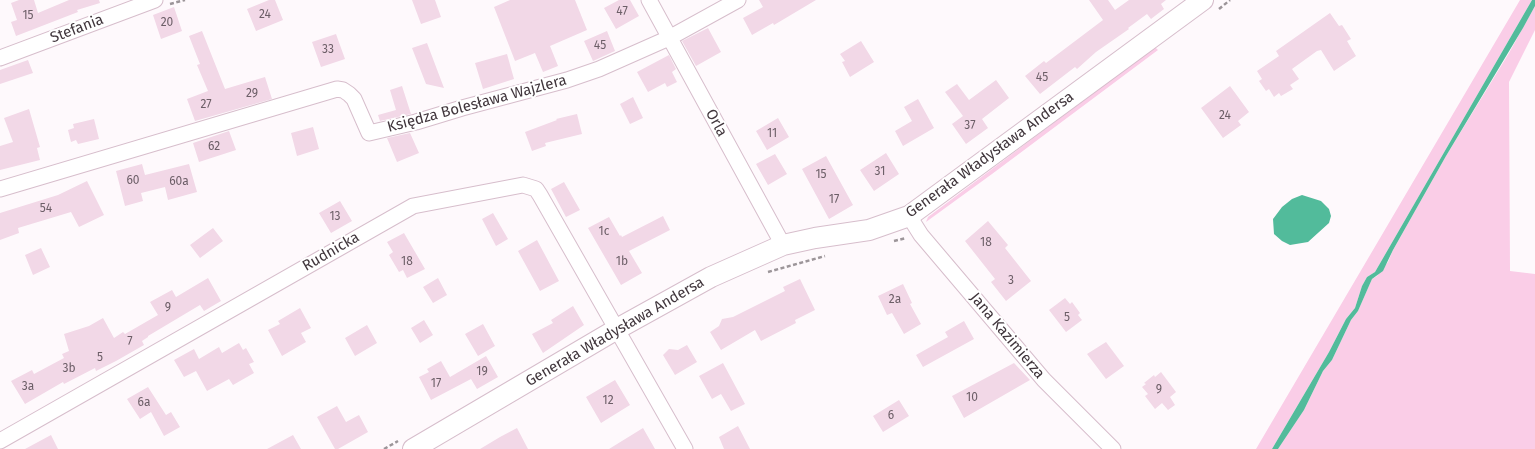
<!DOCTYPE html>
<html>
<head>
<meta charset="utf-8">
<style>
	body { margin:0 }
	canvas { display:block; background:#fef9fc }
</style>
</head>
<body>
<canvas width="1535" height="449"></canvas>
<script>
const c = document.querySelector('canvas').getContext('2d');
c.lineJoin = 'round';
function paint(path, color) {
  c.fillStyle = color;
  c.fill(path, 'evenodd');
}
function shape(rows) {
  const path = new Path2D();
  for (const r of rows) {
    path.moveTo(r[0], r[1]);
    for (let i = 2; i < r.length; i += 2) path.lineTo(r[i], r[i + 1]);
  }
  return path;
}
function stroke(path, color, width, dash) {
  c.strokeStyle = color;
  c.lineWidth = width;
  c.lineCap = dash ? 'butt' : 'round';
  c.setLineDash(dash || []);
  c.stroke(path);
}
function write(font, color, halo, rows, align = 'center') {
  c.font = font + ' "Fira Sans",sans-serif';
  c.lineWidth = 4;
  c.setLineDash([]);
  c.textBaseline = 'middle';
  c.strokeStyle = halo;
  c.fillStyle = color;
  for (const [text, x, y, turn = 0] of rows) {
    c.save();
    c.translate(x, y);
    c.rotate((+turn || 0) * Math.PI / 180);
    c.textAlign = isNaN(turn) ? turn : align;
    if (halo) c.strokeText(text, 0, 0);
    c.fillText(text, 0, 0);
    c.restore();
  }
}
paint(shape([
	[1520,0,1532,0,1375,272,1367,277,1362,286,1355,308,1346,319,1329,352,1272,449,1256,449],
	[1535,6,1535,30,1509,82,1510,271,1535,274,1535,449,1278,449,1304,410,1323,371,1332,360,1351,320,1358,311,1372,279,1377,276,1388,262,1393,250,1446,156,1509,53],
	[1155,47,1158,50,992,174,926,222,928,217]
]), '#facde7');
paint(shape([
	[1532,0,1535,0,1535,6,1523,28,1446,156,1393,250,1383,271,1372,279,1358,311,1351,320,1332,360,1323,371,1304,410,1278,449,1272,449,1329,352,1346,319,1355,308,1362,286,1367,277,1375,272],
	[1302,195,1321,201,1329,209,1331,216,1329,223,1308,242,1290,245,1282,241,1274,234,1273,219,1282,207,1292,199]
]), '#52bb9b');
paint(shape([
	[19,0,34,0,38,13,69,0,99,0,100,3,77,10,78,12,16,36,11,22,17,20,11,3],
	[269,0,275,0,283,20,256,31,247,9],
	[412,0,435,0,441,17,421,24],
	[510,0,575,0,587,30,550,46,558,66,543,72,535,53,515,61,494,7],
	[619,0,630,0,639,16,616,29,604,8],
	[759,0,816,0,774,25,773,23,752,35,743,18,763,7],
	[1089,0,1108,0,1115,10,1129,0,1166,0,1161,4,1164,9,1151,19,1147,14,1128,28,1129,29,1096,52,1077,69,1075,67,1040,94,1025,76,1044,61,1046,63,1103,20],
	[174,7,182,31,161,39,153,15],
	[1330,13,1339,26,1342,25,1351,39,1347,41,1356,56,1334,71,1321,50,1317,51,1292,69,1299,79,1290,85,1293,89,1281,96,1279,93,1274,97,1269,89,1266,91,1259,81,1262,79,1257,71,1279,56,1276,51],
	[708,28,721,52,696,66,682,41],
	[202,31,225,89,265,77,272,99,195,121,187,99,208,91,197,65,200,64,189,36],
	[607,31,615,51,593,61,584,41],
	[336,34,345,59,321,67,312,42],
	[861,41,874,62,850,77,842,62,845,61,840,54],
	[427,43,444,88,426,84,412,48],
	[507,54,514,79,483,89,475,63],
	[669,55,676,69,672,72,677,82,667,87,665,83,648,92,637,72],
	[28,60,33,73,0,84,0,70],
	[996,80,1009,98,982,119,988,128,966,144,952,124,963,116,945,92,957,84,969,100],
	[402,86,411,114,380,121,378,115,396,110,390,90],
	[1230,86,1249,112,1238,121,1241,125,1223,138,1201,108],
	[633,97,643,118,630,124,620,104],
	[918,99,934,128,903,146,895,131,912,121,904,107],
	[29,109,40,147,37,148,40,160,0,170,0,146,13,142,4,118],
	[577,114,582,134,545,143,546,146,532,151,525,132,557,120,556,119],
	[778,118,789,137,767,150,756,131],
	[94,119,99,139,78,144,76,140,71,142,68,130,74,128,73,124],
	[313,127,319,149,297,156,291,133],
	[229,131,236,150,199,162,193,143],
	[410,133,419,153,397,162,387,138],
	[886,153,899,174,874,191,860,170],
	[775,154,787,174,768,185,756,164],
	[826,156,853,205,829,219,802,169],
	[142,164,145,175,189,164,197,192,168,200,165,187,141,193,143,201,125,206,116,171],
	[87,181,104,215,79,227,71,212,18,228,19,233,0,240,0,213,58,195],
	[564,182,580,210,566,217,551,189],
	[340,201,352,221,331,233,319,213],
	[493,213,508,239,496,246,482,219],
	[663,216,670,230,629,251,642,273,621,285,588,228,609,217,620,236,621,235,622,237],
	[988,221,1008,245,1005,248,1031,281,1006,301,991,282,995,279,965,241],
	[213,228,223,241,200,258,190,245],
	[404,233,425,269,407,278,403,270,399,272,389,255,393,252,387,242],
	[537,240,559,281,540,291,518,251],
	[41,248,50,267,33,275,25,255],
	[208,278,221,301,204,311,200,305,148,336,148,337,142,341,144,345,116,361,96,371,95,368,64,384,63,382,25,404,11,381,32,370,34,374,64,358,62,354,69,351,64,334,89,326,103,318,114,338,123,332,125,334,158,315,150,302,172,290,176,297],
	[438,278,447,295,433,303,423,287],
	[800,279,815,310,795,320,796,323,761,341,755,330,721,350,710,332,719,326,722,319,733,317,785,291,783,287],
	[903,284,912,303,910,304,921,324,904,334,892,313,887,315,878,296],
	[1065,298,1070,304,1072,302,1080,313,1078,315,1082,320,1066,332,1049,310],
	[573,306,584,325,543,353,532,334,553,323,551,320],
	[300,308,311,328,301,333,306,342,282,356,268,330,280,324,278,321],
	[424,320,433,335,420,343,411,328],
	[964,321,974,339,923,367,916,355,948,337,945,332],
	[483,324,495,346,478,356,465,334],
	[367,325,377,343,355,356,345,338],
	[1106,342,1124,366,1106,379,1087,354],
	[239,343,243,350,246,348,254,362,249,364,254,373,233,385,229,379,207,391,196,371,184,377,174,360,194,349,199,359,219,347,222,353],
	[687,345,697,362,675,375,663,355,669,349,678,350],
	[486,356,498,377,477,389,471,379,431,400,419,377,429,372,427,369,441,361,450,377],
	[723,363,745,404,731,411,721,394,712,399,699,376],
	[1014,363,1030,380,964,418,952,396],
	[1161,372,1176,392,1170,397,1175,405,1168,410,1162,403,1155,409,1145,396,1148,394,1142,387,1146,384,1144,383,1154,375,1155,377],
	[615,380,630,405,601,423,586,397],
	[148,387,166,415,171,412,180,427,164,436,151,412,140,419,127,399],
	[899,400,909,416,883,432,873,416],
	[337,406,346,422,359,415,368,432,338,449,335,449,317,417],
	[738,426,750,449,724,449,719,437],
	[517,428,528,449,480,449,500,437],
	[643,428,655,449,609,449],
	[51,435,58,449,25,449],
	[293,435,301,449,267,449]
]), '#f2d8e7');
const minor = shape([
	[649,0,783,245],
	[0,58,155,0],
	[0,189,337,89,343,90,349,94,354,99,369,133,416,122,462,108,567,80,599,69,669,38,738,0],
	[909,216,921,235,1044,380,1113,449],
	[0,441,413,206,523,185,536,189,540,195,685,449]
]);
const tertiary = shape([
	[413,449,617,329,711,277,783,245,815,238,869,230,909,216,1203,0]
]);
stroke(minor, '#d7becc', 17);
stroke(tertiary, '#d7becc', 22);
stroke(shape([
	[170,4,185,0],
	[1219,9,1230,0],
	[894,241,906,238],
	[768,272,825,256],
	[384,449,398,441]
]), '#9c9599', 2.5, [4, 2.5]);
stroke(minor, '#fff', 15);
stroke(tertiary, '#fff', 20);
write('12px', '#6c5e67', null, [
	["47",622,12],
	["24",265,15],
	["15",28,16],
	["20",167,23],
	["45",600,46],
	["33",328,50],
	["45",1042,78],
	["29",252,94],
	["27",206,105],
	["24",1225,116],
	["37",970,126],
	["11",772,134],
	["62",214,147],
	["31",880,172],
	["15",821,175],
	["60",133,181],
	["60a",179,182],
	["17",834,200],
	["54",46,209],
	["13",335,217],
	["1c",604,232],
	["18",986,243],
	["18",407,262],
	["1b",622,262],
	["3",1011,281],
	["2a",895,300],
	["9",168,308],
	["5",1067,318],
	["7",130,342],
	["5",100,358],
	["3b",69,369],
	["19",482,372],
	["17",436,384],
	["3a",28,387],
	["9",1159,390],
	["10",972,398],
	["12",608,401],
	["6a",144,403],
	["6",891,416]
]);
write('15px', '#40363c', '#fff', [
	["Stefania",77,29,-21],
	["Księdza Bolesława Wajzlera",477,104,-15],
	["Orla",716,123,61],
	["Generała Władysława Andersa",990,155,-36],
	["Rudnicka",331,252,-30],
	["Generała Władysława Andersa",615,332,-30],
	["Jana Kazimierza",1007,336,50]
]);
</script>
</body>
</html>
